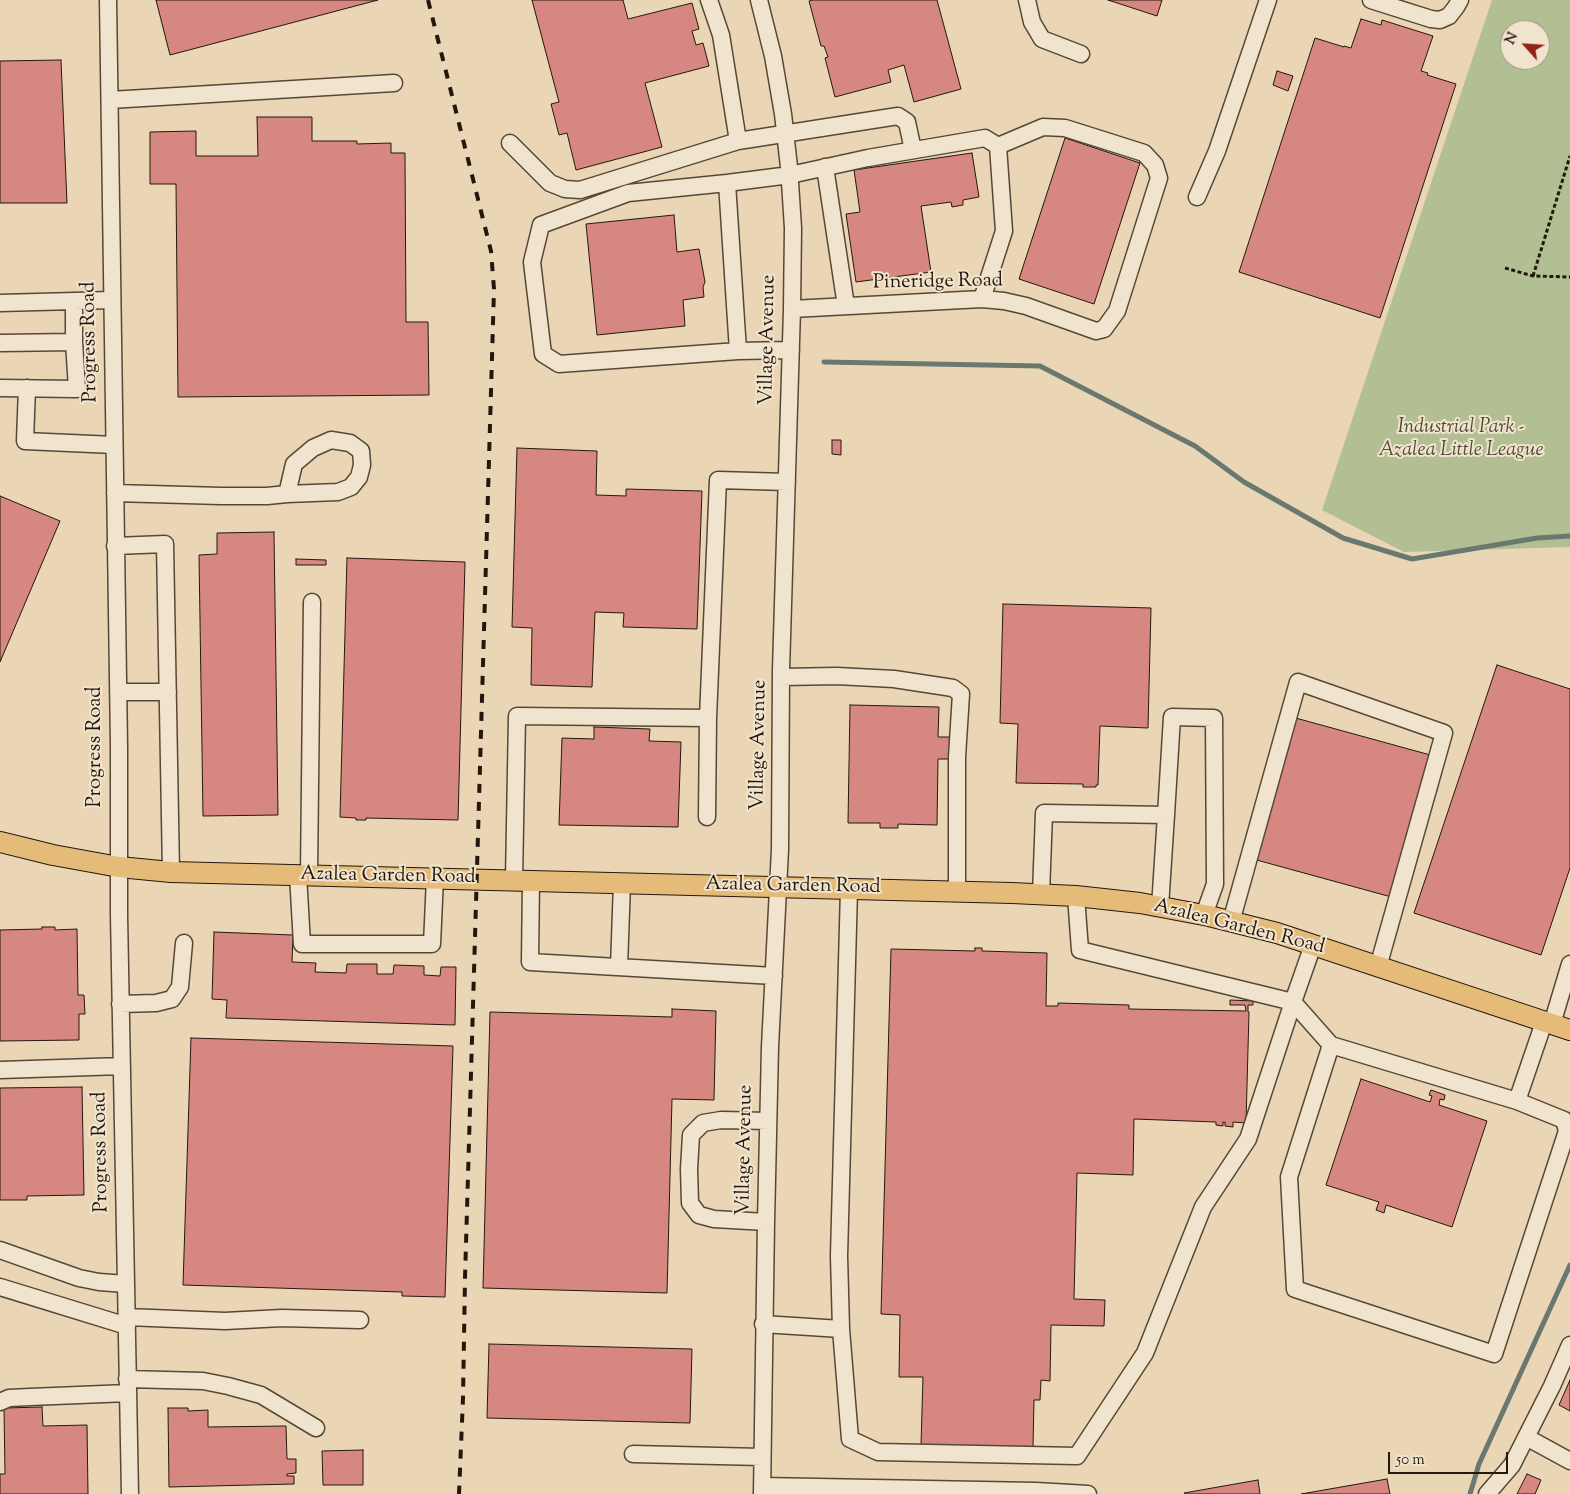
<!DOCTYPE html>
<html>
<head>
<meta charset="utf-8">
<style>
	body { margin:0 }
	#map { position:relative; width:1570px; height:1494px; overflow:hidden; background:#ead6b5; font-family:"Sorts Mill Goudy",serif }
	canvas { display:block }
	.north { position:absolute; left:1500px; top:20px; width:50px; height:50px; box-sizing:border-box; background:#f1e4cf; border:1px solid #9f9281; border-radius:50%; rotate:296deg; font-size:14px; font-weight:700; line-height:20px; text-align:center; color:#24180d }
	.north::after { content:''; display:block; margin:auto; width:18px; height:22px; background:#8f2418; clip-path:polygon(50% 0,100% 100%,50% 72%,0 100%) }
	.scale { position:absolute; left:1388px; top:1452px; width:120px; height:22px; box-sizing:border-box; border:2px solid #24180d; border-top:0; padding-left:6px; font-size:15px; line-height:18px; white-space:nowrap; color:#24180d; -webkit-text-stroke:4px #f1e4cf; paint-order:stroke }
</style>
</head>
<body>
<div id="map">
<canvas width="1570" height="1494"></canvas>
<div class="north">N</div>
<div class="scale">50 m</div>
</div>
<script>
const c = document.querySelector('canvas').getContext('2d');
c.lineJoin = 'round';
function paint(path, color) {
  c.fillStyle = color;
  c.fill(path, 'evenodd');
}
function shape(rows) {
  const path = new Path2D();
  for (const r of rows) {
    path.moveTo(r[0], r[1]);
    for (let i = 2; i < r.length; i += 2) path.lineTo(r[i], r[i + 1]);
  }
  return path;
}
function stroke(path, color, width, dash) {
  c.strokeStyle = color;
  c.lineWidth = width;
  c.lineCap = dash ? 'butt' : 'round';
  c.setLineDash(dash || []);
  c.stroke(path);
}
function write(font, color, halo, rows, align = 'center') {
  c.font = font + ' "Sorts Mill Goudy",serif';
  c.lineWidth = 4;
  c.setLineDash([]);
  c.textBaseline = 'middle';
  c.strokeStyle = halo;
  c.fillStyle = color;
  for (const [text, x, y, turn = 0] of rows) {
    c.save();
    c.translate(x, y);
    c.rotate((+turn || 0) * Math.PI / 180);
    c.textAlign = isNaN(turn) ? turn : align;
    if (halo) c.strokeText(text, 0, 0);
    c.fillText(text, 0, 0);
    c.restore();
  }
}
paint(shape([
	[1492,0,1570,0,1570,547,1404,552,1322,510],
	[1510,30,1540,30,1540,60,1510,60]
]), '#b1bf92');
stroke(shape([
	[824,362,1040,366,1195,446,1244,482,1343,538,1412,559,1537,538,1570,536],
	[1470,1494,1479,1464,1570,1265]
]), '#6a796f', 5);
const building = shape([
	[156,0,378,0,170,55,156,0],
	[532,0,623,0,628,19,692,3,699,29,692,31,696,45,703,43,709,66,645,83,662,147,576,170,567,133,559,135,551,104,559,102,532,0],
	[812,0,937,0,961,89,914,102,904,65,888,70,891,82,835,97,825,58,828,57,824,46,821,46,809,1,812,0],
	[1108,0,1162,0,1157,16,1108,0],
	[1361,19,1381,25,1382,20,1433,36,1421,71,1428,73,1427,75,1456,84,1380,318,1239,272,1315,38,1344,47,1344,46,1351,48,1361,19],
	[61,60,67,203,0,203,0,61,61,60],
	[1277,71,1293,76,1288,91,1273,85,1277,71],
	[257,117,312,117,312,141,357,141,357,144,391,143,391,153,405,153,406,322,428,322,429,395,178,397,176,184,150,184,150,132,196,131,196,156,258,156,257,117],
	[1065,138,1140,163,1094,304,1019,279,1065,138],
	[972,153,979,197,963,200,963,205,952,207,951,202,921,206,931,272,856,282,846,214,860,212,854,170,972,153],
	[674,215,677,252,699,249,705,282,703,287,704,297,683,300,685,326,597,335,586,224,674,215],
	[832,440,841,440,841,455,832,454,832,440],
	[517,448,597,451,596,495,626,496,626,489,702,491,697,629,623,627,624,613,595,612,592,687,531,685,532,628,512,627,517,448],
	[0,496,60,521,0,662,0,496],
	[274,532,278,815,203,816,199,555,217,554,217,533,274,532],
	[347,558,465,562,458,820,366,818,366,820,356,820,356,818,340,817,347,558],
	[296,559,326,560,326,565,296,565,296,559],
	[1003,604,1151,608,1148,728,1100,726,1098,785,1096,785,1096,787,1083,787,1083,784,1016,783,1018,724,1000,723,1003,604],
	[1497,665,1570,689,1570,868,1541,955,1414,913,1497,665],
	[850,705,939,707,938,737,950,737,950,759,938,759,937,825,898,824,898,828,880,828,880,823,848,823,850,705],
	[1292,717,1434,756,1395,898,1253,859,1292,717],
	[594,727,650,729,649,741,681,742,678,827,559,825,562,738,594,739,594,727],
	[42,927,55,927,55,930,77,929,78,995,84,995,85,1014,79,1014,79,1040,0,1041,0,930,42,929,42,927],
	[214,932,293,935,292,962,316,963,315,972,346,973,347,964,377,964,377,974,393,974,394,965,424,966,424,975,440,976,441,967,456,967,455,1025,226,1018,227,1000,212,999,214,932],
	[975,948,982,948,982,951,1047,953,1046,1006,1058,1006,1058,1003,1129,1005,1129,1009,1246,1011,1245,1005,1230,1005,1230,1000,1253,1001,1253,1005,1248,1005,1248,1012,1249,1012,1246,1123,1233,1122,1233,1127,1225,1126,1225,1122,1223,1122,1223,1126,1216,1125,1216,1122,1134,1119,1133,1175,1077,1173,1074,1299,1105,1300,1104,1326,1051,1325,1050,1381,1041,1380,1040,1400,1034,1400,1033,1447,921,1445,923,1377,899,1377,900,1315,881,1314,891,949,975,951,975,948],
	[672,1009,716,1011,714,1100,672,1099,667,1293,483,1288,490,1012,672,1017,672,1009],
	[191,1038,453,1046,445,1297,402,1296,402,1292,183,1285,191,1038],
	[1361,1079,1430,1102,1432,1096,1429,1095,1431,1090,1445,1095,1444,1100,1440,1099,1439,1105,1487,1121,1452,1227,1386,1205,1384,1213,1376,1210,1379,1202,1326,1185,1361,1079],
	[82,1087,84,1195,27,1196,27,1200,0,1200,0,1088,82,1087],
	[489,1344,692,1349,690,1423,487,1418,489,1344],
	[1570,1380,1570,1411,1559,1405,1570,1380],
	[42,1407,43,1426,87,1425,88,1494,0,1494,0,1474,5,1474,4,1408,42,1407],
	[168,1408,188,1408,188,1411,208,1410,208,1427,286,1426,287,1459,296,1459,296,1473,287,1474,287,1476,294,1476,294,1484,169,1487,168,1408],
	[363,1450,363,1485,323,1485,322,1451,363,1450],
	[1527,1474,1541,1480,1535,1494,1517,1494,1527,1474],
	[1387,1479,1390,1494,1301,1494,1387,1479],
	[1258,1480,1260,1494,1185,1494,1184,1493,1258,1480]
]);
paint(building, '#d68781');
stroke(building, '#24180d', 1);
const minor = shape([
	[108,0,119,746,119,915,130,1494],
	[709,0,721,35,738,141],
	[759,0,773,56,783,114,789,167,793,228,792,309,781,670,780,849,770,1047,766,1222,762,1494],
	[1027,0,1032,22,1042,39,1081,54],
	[1371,0,1431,19,1440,20,1449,16,1456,7,1460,0],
	[110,100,394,83],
	[510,143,550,183,565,189,580,190,738,141,898,116,907,122,913,150],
	[825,167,846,306],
	[727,183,628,193,541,225,532,262,543,354,559,364,738,351],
	[1197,197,1217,151,1268,0],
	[0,303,112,300],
	[792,309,982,299,1004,301,1026,306,1096,331,1104,329,1117,311,1159,178,1155,165,1144,153,1065,128,1043,127,998,146],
	[0,343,74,342,74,301],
	[791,350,738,351,727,183,790,175,868,158,985,138,998,146,1004,231,982,299],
	[0,388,77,389,74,342],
	[27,388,25,441,114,445],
	[115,493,221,496,267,496,287,494,338,492,351,487,359,477,362,465,361,451,350,443,331,440,313,448,294,464,287,494],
	[115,546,165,544,171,872],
	[781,677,837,676,894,679,953,688,961,694,957,757,957,891],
	[118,692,168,692],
	[1166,815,1172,717,1214,718,1215,884,1204,915],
	[707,817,708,718],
	[298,875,302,944,432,944,435,878],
	[309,875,312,602],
	[514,880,517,716,708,718,718,480,787,482],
	[531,880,530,962,774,976],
	[1041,894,1044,813,1166,815,1160,907],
	[1231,922,1298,682,1444,733,1378,967],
	[1313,945,1293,1002,1331,1045,1517,1101],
	[619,967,622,883],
	[120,1004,156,1003,172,999,180,987,184,943],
	[1552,1024,1570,964],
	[1331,1045,1289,1177,1295,1289,1494,1354,1567,1131,1564,1120,1517,1101,1544,1022],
	[0,1070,122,1066],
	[766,1222,714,1219,699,1215,690,1203,689,1169,691,1135,703,1123,721,1120,768,1121],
	[0,1250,79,1278,99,1282,126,1284],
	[0,1287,127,1326],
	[127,1317,225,1321,282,1318,360,1320],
	[763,1324,841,1329,850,1439,878,1452,1077,1456,1145,1353,1203,1207,1248,1139,1293,1002,1080,950,1076,896],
	[841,1329,839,1256,849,889],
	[127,1379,203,1381,228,1386,261,1395,316,1428],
	[0,1402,9,1398,30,1397,128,1393],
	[1526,1437,1570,1461],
	[633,1454,762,1457],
	[762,1486,1036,1491,1088,1494],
	[1487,1494,1512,1465,1552,1386,1570,1345]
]);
const major = shape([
	[0,842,53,855,119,867,171,872,1012,893,1076,896,1140,903,1209,916,1277,933,1570,1030]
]);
stroke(minor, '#564837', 19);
stroke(major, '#24180d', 22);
stroke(shape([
	[1505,268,1533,276,1570,277],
	[1533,276,1570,156]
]), '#24180d', 3, [4, 2.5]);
stroke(minor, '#f1e4cf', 16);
stroke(major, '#e5bb7a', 20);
stroke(shape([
	[428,0,491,251,494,289,465,1278,463,1398,459,1494]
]), '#24180d', 4, [9, 9]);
write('20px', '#24180d', '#f1e4cf', [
	["Pineridge Road",938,283,-1],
	["Village Avenue",769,340,-89],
	["Progress Road",91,342,-91],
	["Village Avenue",760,745,-89],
	["Progress Road",97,747,-90],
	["Azalea Garden Road",388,877,1],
	["Azalea Garden Road",793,887,1],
	["Azalea Garden Road",1239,928,14],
	["Village Avenue",746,1150,-89],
	["Progress Road",102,1152,-91]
]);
write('italic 20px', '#4e4a35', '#f1e4cf', [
	["Industrial Park -",1461,429],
	["Azalea Little League",1461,452]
]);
</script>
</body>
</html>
